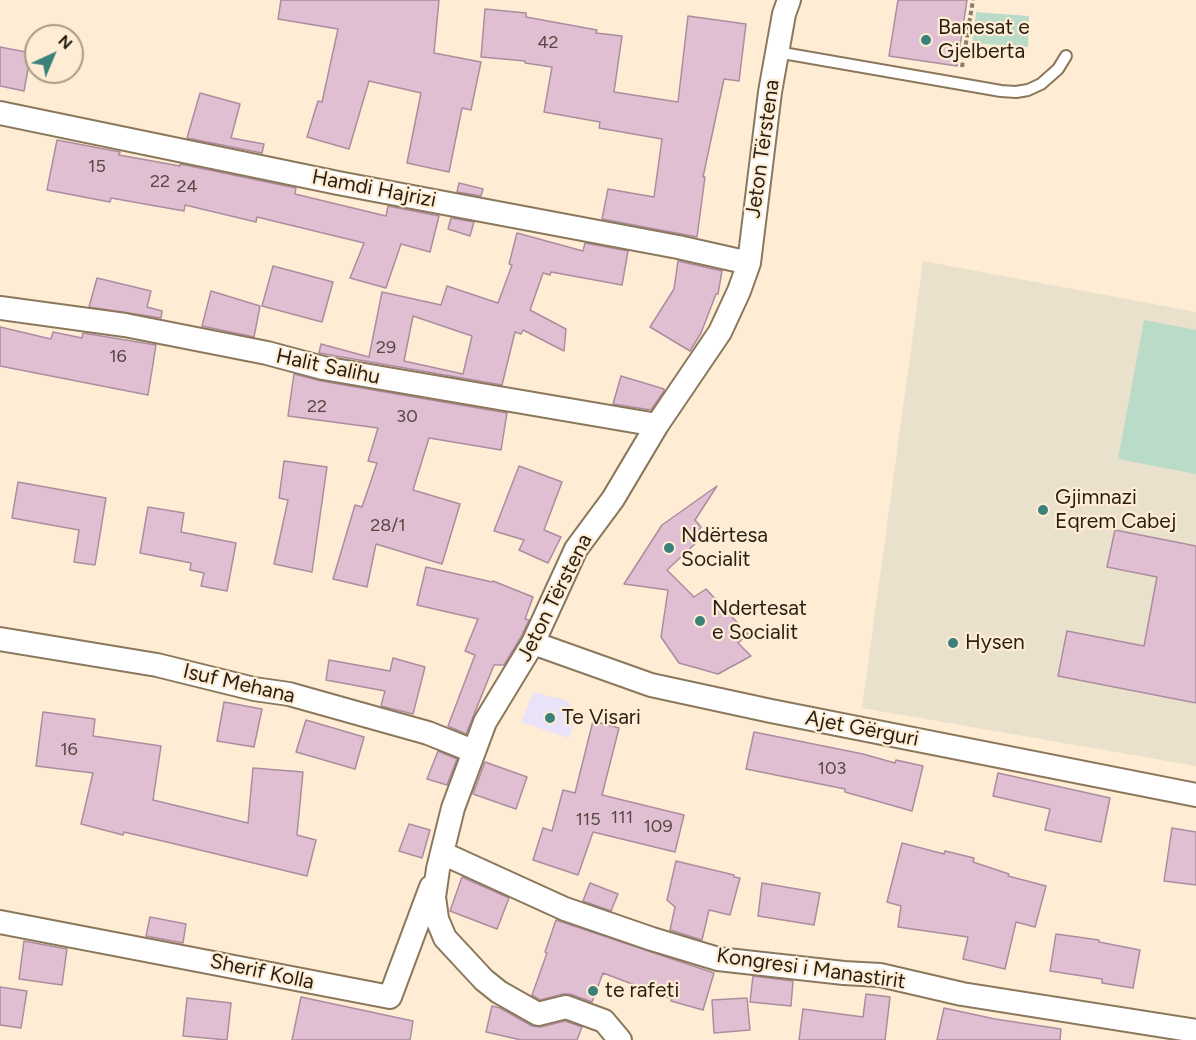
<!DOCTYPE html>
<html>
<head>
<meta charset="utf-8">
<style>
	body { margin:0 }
	#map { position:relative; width:1196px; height:1040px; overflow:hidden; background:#feedd4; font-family:Figtree,sans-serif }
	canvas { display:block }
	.north { position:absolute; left:24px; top:24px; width:60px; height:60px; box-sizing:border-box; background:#feedd4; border:2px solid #a89b87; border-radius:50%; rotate:44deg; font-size:16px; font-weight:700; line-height:24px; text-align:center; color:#271f13 }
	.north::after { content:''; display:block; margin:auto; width:21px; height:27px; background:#3a817a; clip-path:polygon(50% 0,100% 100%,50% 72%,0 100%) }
</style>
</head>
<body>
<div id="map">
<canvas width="1196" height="1040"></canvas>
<div class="north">N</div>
</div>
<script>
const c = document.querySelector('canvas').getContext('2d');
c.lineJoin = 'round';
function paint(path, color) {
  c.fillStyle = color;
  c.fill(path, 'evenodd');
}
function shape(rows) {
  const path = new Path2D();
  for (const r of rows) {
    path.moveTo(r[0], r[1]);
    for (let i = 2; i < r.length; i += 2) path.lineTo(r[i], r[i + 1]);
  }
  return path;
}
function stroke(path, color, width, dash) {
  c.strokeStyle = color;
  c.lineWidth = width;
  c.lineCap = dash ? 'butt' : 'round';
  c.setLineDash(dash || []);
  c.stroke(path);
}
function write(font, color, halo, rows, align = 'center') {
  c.font = font + ' Figtree,sans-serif';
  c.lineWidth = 4.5;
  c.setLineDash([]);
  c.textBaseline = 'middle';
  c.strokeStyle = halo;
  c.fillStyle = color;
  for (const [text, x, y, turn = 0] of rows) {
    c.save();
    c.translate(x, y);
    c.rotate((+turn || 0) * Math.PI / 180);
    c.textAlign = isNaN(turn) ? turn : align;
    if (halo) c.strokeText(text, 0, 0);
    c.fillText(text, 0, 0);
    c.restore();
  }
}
paint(shape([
	[533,692,566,700,579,714,568,738,521,722]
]), '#e9e2f8');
paint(shape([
	[923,261,1196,312,1196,766,862,708]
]), '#eae1cc');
paint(shape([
	[976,12,1029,16,1028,47,972,43],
	[1144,320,1196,330,1196,474,1118,459]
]), '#b9dbc8');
const building = shape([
	[281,0,439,0,434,53,481,62,471,110,462,108,449,172,407,163,421,93,369,81,349,149,307,137,318,101,322,102,338,29,278,19,281,0],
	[898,0,967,0,957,66,889,56,898,0],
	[485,9,526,13,526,17,597,30,596,33,622,36,614,92,678,102,688,16,746,24,739,81,724,79,703,177,705,177,697,237,602,219,608,189,654,197,662,139,599,128,600,122,544,112,552,67,525,63,525,61,481,57,485,9],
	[0,47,31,53,24,91,0,86,0,47],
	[200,93,240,104,231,138,264,144,262,153,187,138,200,93],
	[57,140,120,152,119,155,180,166,180,164,296,188,295,194,386,216,388,206,439,216,430,252,401,244,386,288,350,278,364,243,257,217,256,222,185,205,184,211,111,198,110,202,47,190,57,140],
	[459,183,483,189,481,196,457,192,459,183],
	[451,218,474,222,470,236,448,229,451,218],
	[517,233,583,251,585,243,628,251,622,285,551,272,550,275,543,273,530,310,566,329,564,351,523,330,521,334,515,332,502,385,319,353,321,344,369,357,382,292,441,305,447,286,498,303,512,265,509,264,517,233],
	[413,316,472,336,463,374,404,361,413,316],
	[678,261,722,271,718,294,716,294,701,333,690,351,650,327,674,289,678,261],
	[273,266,333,282,322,322,262,306,273,266],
	[97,278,151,291,147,307,162,311,161,318,89,307,97,278],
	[211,291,260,306,254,337,202,326,211,291],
	[0,327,51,339,53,332,82,338,83,333,156,345,148,395,0,366,0,327],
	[294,374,321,381,507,413,501,450,429,438,413,490,460,504,442,564,376,544,367,587,333,579,355,505,362,507,377,463,368,461,378,428,288,416,294,374],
	[621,376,664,389,664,391,651,410,613,404,621,376],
	[284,461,327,467,312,572,274,564,288,500,279,498,284,461],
	[519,466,562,482,544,530,561,537,548,563,519,550,524,540,494,531,519,466],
	[18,482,106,498,95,565,74,562,79,530,12,518,18,482],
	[717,486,695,520,701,527,695,538,696,543,667,570,694,597,706,589,748,634,738,643,751,656,718,674,679,663,661,637,668,590,624,584,662,525,717,486],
	[148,507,184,513,181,532,236,543,227,591,201,586,204,573,190,570,191,563,140,553,148,507],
	[1115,530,1196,546,1196,703,1058,676,1067,631,1144,646,1157,577,1107,567,1115,530],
	[426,567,492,582,493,581,533,597,525,619,529,620,521,637,504,665,494,665,466,734,448,726,475,655,465,651,478,619,417,605,426,567],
	[393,658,425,667,413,714,381,706,385,691,326,680,329,660,390,671,393,658],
	[224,702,262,709,254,747,217,741,224,702],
	[43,712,95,719,93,736,161,746,153,800,248,823,253,768,303,772,297,835,316,840,307,876,171,843,124,832,123,835,81,824,93,773,36,766,43,712],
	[306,720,364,737,355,769,296,752,306,720],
	[593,721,619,728,602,795,684,815,675,852,593,832,578,875,533,860,543,828,552,831,563,790,575,793,593,721],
	[754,732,863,754,895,763,896,760,923,766,912,811,845,792,845,789,746,769,754,732],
	[438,751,457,759,447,785,427,779,438,751],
	[485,762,527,777,516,809,473,794,485,762],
	[998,773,1110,798,1101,842,1045,830,1050,809,993,796,998,773],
	[409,824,430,830,422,858,399,851,409,824],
	[1172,828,1196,832,1196,885,1164,881,1172,828],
	[902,843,944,854,945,851,974,858,973,862,1009,874,1008,876,1046,886,1035,927,1016,922,1005,969,963,959,968,937,898,927,901,906,887,902,902,843],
	[676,861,734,875,734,877,740,878,730,915,709,910,702,940,670,930,675,907,667,900,676,861],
	[462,877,509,898,497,929,450,911,462,877],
	[590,883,618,894,611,911,583,901,590,883],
	[762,883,820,893,814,925,758,916,762,883],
	[150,917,186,924,183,943,146,936,150,917],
	[556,920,714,973,703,1010,671,1001,672,999,603,973,592,1002,570,994,563,994,540,1000,532,995,547,953,545,952,556,920],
	[1056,934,1099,940,1099,942,1140,950,1133,988,1102,983,1102,979,1050,971,1056,934],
	[24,941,67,949,62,985,19,979,24,941],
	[753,976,793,981,791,1006,750,1002,753,976],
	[0,987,27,991,21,1028,0,1025,0,987],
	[866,994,890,997,885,1040,799,1040,803,1009,863,1017,866,994],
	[301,997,413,1021,410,1040,292,1040,301,997],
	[187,998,231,1003,227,1040,183,1036,187,998],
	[747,998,750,1030,714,1033,712,1000,747,998],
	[492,1006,500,1008,532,1026,541,1027,565,1021,582,1027,577,1040,521,1040,486,1032,492,1006],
	[944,1008,995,1019,1061,1029,1060,1040,937,1040,944,1008]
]);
paint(building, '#e1bfd3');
stroke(building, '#ac8c9f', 1.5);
const service = shape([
	[777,52,1001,91,1016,92,1028,90,1041,84,1058,69,1066,56]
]);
const minor = shape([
	[0,113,338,183,678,247,749,263],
	[0,308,125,325,267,353,323,368,657,425],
	[0,639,157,665,254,689,289,694,428,733,473,751],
	[533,643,651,685,771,711,1196,795],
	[442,853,565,909,652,939,718,959,844,973,880,975,962,994,1196,1031],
	[0,922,390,997,431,887],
	[620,1040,604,1021,566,1007,538,1014,499,992,484,980,445,938,437,919,434,897,438,869,453,808,485,722,533,643,576,549,613,499,657,425,720,332,739,291,749,263,770,92,784,14,789,0]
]);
stroke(service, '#8b785c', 14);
stroke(minor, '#8b785c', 26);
stroke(shape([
	[962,67,973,0]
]), '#8a7e6c', 4, [4.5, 3]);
stroke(service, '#fff', 10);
stroke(minor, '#fff', 22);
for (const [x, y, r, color] of [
	[926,40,6,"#3a817a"],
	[1043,510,6,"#3a817a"],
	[669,548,6,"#3a817a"],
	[700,621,6,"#3a817a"],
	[953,643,6,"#3a817a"],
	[550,718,6,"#3a817a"],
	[593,991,6,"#3a817a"]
]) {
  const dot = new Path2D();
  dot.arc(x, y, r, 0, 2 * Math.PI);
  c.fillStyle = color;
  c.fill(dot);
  stroke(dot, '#feedd4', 2);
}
write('18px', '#564743', null, [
	["42",548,43],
	["15",97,167],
	["22",160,182],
	["24",187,187],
	["29",386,348],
	["16",118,357],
	["22",317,407],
	["30",407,417],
	["28/1",388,526],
	["16",69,750],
	["103",832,769],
	["111",622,818],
	["115",588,820],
	["109",658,827]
]);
write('21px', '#271f13', '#feedd4', [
	["Banesat e",938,28],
	["Gjelberta",938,52],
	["Gjimnazi",1055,498],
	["Eqrem Cabej",1055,522],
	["Ndërtesa",681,536],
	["Socialit",681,560],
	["Ndertesat",712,609],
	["e Socialit",712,633],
	["Hysen",965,643],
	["Te Visari",562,718],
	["te rafeti",605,991]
], 'left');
write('21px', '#271f13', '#feedd4', [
	["Jeton Tërstena",763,149,-82],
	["Hamdi Hajrizi",374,189,11],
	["Halit Salihu",328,367,12],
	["Jeton Tërstena",555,598,-63],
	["Isuf Mehana",239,684,13],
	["Ajet Gërguri",862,729,11],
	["Kongresi i Manastirit",811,969,8],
	["Sherif Kolla",262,972,12]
]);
</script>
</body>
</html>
